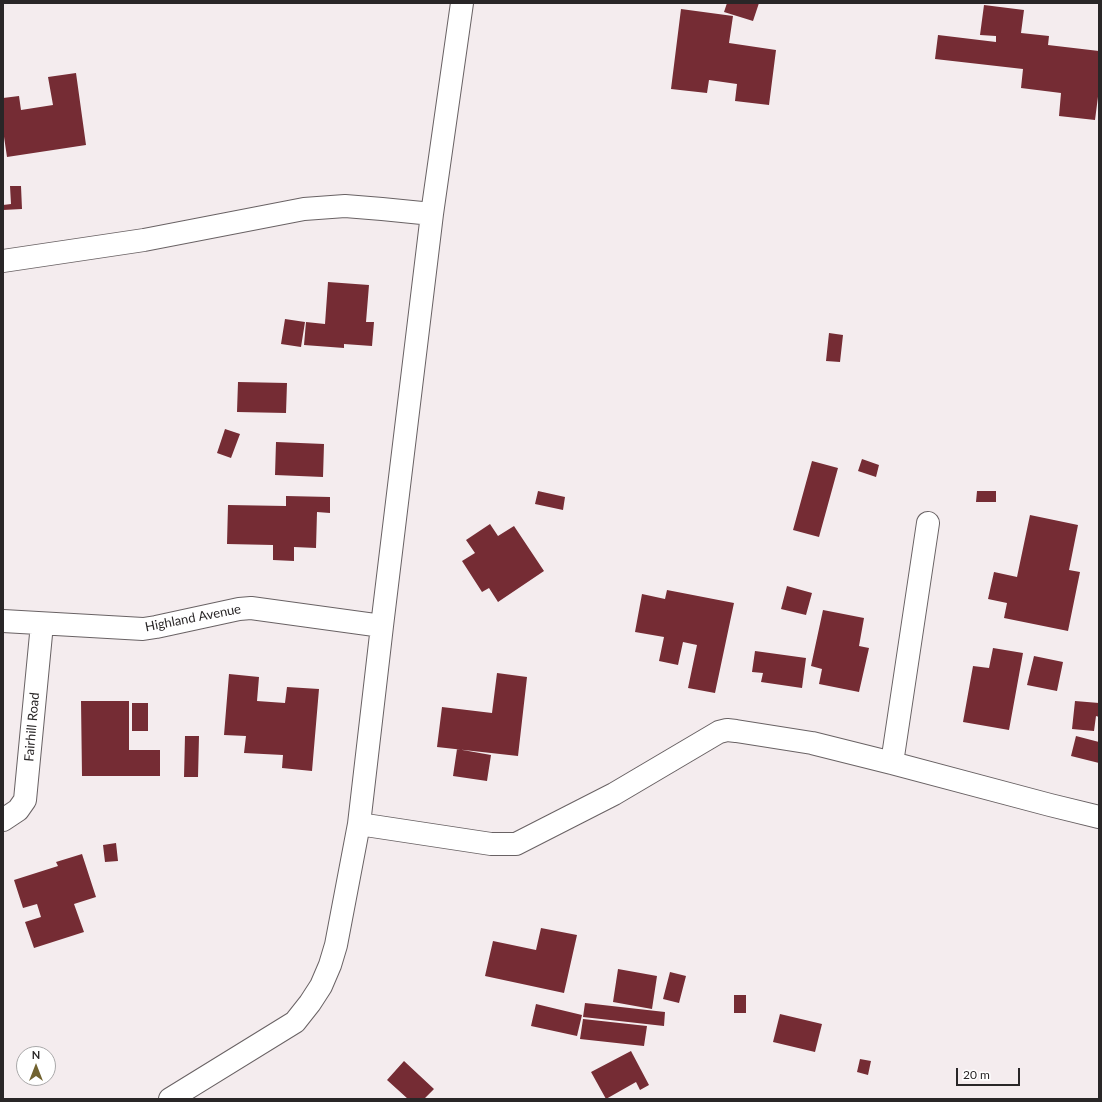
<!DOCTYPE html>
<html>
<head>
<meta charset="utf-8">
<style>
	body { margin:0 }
	#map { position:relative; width:1102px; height:1102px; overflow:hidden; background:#f4ecee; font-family:Lato,sans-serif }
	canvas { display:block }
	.frame { position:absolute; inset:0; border:4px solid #292627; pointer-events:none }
	.north { position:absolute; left:16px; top:1046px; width:40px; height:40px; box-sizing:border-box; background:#fff; border:1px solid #a9a8a9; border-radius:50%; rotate:0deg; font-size:11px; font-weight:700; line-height:16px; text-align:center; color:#292627 }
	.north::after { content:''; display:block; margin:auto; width:14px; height:18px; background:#71622f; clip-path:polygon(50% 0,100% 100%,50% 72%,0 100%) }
	.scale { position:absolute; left:956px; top:1068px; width:64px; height:18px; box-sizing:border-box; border:2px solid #292627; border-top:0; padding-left:5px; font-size:12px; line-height:14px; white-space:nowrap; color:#292627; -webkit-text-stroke:3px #fff; paint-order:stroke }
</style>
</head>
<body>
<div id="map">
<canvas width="1102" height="1102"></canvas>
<div class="frame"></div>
<div class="north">N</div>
<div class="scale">20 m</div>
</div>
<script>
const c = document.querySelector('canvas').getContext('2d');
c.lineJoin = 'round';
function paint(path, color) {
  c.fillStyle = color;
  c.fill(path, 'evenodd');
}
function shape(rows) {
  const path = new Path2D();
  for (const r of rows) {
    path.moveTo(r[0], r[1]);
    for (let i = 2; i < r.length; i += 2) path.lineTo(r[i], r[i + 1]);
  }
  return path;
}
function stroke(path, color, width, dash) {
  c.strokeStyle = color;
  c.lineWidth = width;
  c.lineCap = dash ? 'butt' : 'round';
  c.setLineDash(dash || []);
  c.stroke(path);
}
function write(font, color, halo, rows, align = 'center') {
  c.font = font + ' Lato,sans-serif';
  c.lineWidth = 4;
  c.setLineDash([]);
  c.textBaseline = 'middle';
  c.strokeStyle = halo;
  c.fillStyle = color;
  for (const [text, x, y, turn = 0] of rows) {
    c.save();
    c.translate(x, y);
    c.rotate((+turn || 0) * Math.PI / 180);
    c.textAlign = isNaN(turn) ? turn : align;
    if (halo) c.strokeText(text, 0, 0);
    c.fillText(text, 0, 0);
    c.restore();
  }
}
paint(shape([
	[727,3,759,3,753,21,724,12],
	[984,5,1024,10,1021,33,1049,36,1048,45,1099,51,1099,89,1095,120,1059,116,1061,93,1021,88,1023,69,935,59,938,35,996,42,996,36,980,35],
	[681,9,733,16,729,43,776,50,769,105,735,101,737,84,709,80,707,93,671,89],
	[76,73,86,145,7,157,3,130,3,98,19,96,21,110,53,105,48,77],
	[10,186,21,186,22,209,3,210,3,205,11,204],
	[328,282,369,285,366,322,374,322,372,346,344,344,344,348,304,345,306,322,325,324],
	[285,319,305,322,301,347,281,344],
	[829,333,843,335,840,362,826,361],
	[238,382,287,383,286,413,237,412],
	[225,429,240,434,231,458,217,453],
	[276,442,324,444,323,477,275,475],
	[862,459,879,465,876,477,858,471],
	[812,461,838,468,819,537,793,530],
	[538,491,565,497,563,510,535,504],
	[977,491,996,491,996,502,976,502],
	[286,496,330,497,330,513,317,512,316,548,294,547,294,561,273,560,273,545,227,544,228,505,286,506],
	[1030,515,1078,525,1069,570,1080,572,1068,631,1004,618,1007,603,988,599,994,572,1017,577],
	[490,524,498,536,514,526,544,571,498,602,489,588,482,592,462,561,475,553,466,540],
	[787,586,812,593,806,615,781,609],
	[667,590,734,603,715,693,688,688,697,645,683,642,678,665,659,661,664,637,635,632,642,594,665,599],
	[823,610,864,618,859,646,869,648,859,692,819,684,822,669,811,666],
	[993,648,1023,653,1009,730,963,722,973,666,989,668],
	[755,651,806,658,802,688,761,682,763,673,752,672],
	[1034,656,1063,662,1057,691,1027,685],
	[497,673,527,677,518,756,437,747,442,707,492,713],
	[229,674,259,677,257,701,285,703,287,687,319,689,312,771,282,768,283,755,244,753,246,736,224,735],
	[81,701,129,701,129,750,160,750,160,776,82,776],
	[1075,701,1099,703,1099,717,1096,716,1094,731,1072,729],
	[132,703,148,703,148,731,132,731],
	[185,736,199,736,198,777,184,777],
	[1076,736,1099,742,1099,763,1071,756],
	[457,749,491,755,487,781,453,776],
	[116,843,118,861,105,862,103,845],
	[82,854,96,897,74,904,84,932,34,948,25,922,41,917,37,904,23,908,14,880,58,866,56,862],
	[541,928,577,935,564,993,485,976,493,941,536,950],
	[618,969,657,976,652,1009,613,1002],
	[670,972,686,976,679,1003,663,999],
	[734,995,746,995,746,1013,734,1013],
	[585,1003,665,1012,664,1026,583,1017],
	[536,1004,582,1015,577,1036,531,1026],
	[780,1014,822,1024,815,1052,773,1042],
	[583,1019,647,1026,644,1046,580,1039],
	[631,1051,649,1085,640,1090,636,1082,606,1099,591,1072],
	[860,1059,871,1061,868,1075,857,1072],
	[404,1061,434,1089,424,1099,408,1099,387,1080]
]), '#752c34');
const minor = shape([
	[3,261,144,240,304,209,345,206,382,209,432,214],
	[3,621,143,629,156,627,239,609,251,608,382,626],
	[892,763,928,523],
	[3,820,18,810,25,800,42,624],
	[359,824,491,844,516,844,614,794,719,732,727,730,736,731,812,743,892,763,1050,805,1099,817],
	[170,1099,295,1022,310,1003,321,986,330,965,336,945,359,824,382,626,432,214,462,3]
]);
stroke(minor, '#696264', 24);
stroke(minor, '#fff', 22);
write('13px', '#292627', '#fff', [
	["Highland Avenue",193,618,-11],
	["Fairhill Road",32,727,-85]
]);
</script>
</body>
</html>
